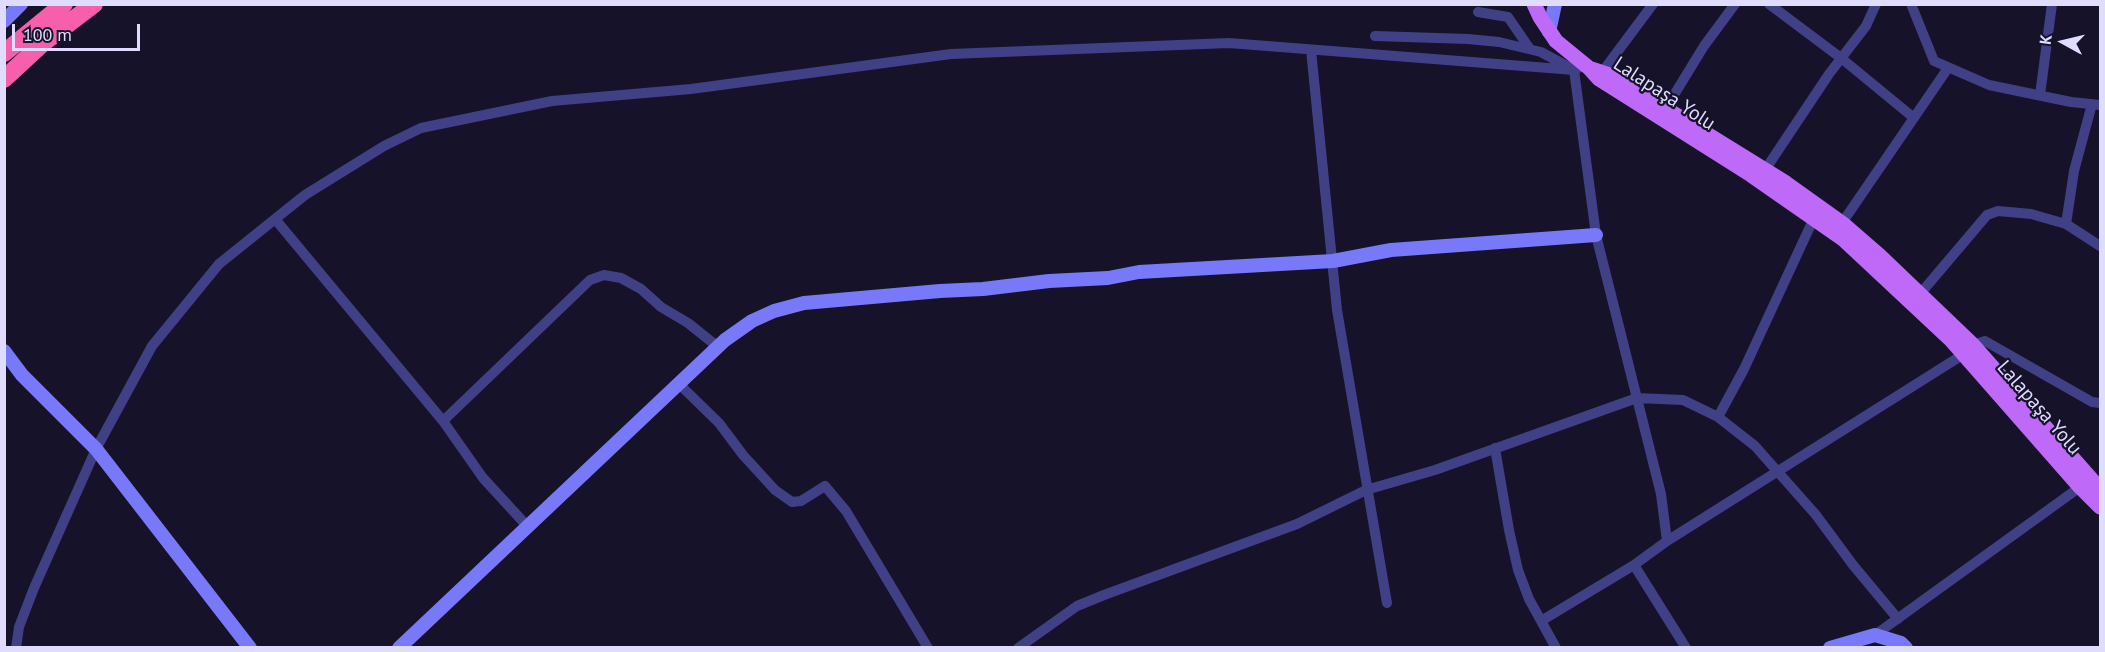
<!DOCTYPE html>
<html>
<head>
<meta charset="utf-8">
<style>
	body { margin:0 }
	#map { position:relative; width:2105px; height:652px; overflow:hidden; background:#151229; font-family:"PT Sans",sans-serif }
	canvas { display:block }
	.frame { position:absolute; inset:0; border:6px solid #dfdcfd; pointer-events:none }
	.north { position:absolute; left:2033px; top:12px; width:60px; height:60px; -webkit-text-stroke:4px #151229; paint-order:stroke; rotate:278deg; font-size:16px; font-weight:700; line-height:24px; text-align:center; color:#dfdcfd }
	.north::after { content:''; display:block; margin:auto; width:21px; height:27px; background:#dfdcfd; clip-path:polygon(50% 0,100% 100%,50% 72%,0 100%) }
	.scale { position:absolute; left:12px; top:24px; width:128px; height:27px; box-sizing:border-box; border:3px solid #dfdcfd; border-top:0; padding-left:8px; font-size:18px; line-height:21px; white-space:nowrap; color:#dfdcfd; -webkit-text-stroke:4px #151229; paint-order:stroke }
</style>
</head>
<body>
<div id="map">
<canvas width="2105" height="652"></canvas>
<div class="frame"></div>
<div class="north">K</div>
<div class="scale">100 m</div>
</div>
<script>
const c = document.querySelector('canvas').getContext('2d');
c.lineJoin = 'round';
function shape(rows) {
  const path = new Path2D();
  for (const r of rows) {
    path.moveTo(r[0], r[1]);
    for (let i = 2; i < r.length; i += 2) path.lineTo(r[i], r[i + 1]);
  }
  return path;
}
function stroke(path, color, width, dash) {
  c.strokeStyle = color;
  c.lineWidth = width;
  c.lineCap = dash ? 'butt' : 'round';
  c.setLineDash(dash || []);
  c.stroke(path);
}
function write(font, color, halo, rows, align = 'center') {
  c.font = font + ' "PT Sans",sans-serif';
  c.lineWidth = 4.5;
  c.setLineDash([]);
  c.textBaseline = 'middle';
  c.strokeStyle = halo;
  c.fillStyle = color;
  for (const [text, x, y, turn = 0] of rows) {
    c.save();
    c.translate(x, y);
    c.rotate((+turn || 0) * Math.PI / 180);
    c.textAlign = isNaN(turn) ? turn : align;
    if (halo) c.strokeText(text, 0, 0);
    c.fillText(text, 0, 0);
    c.restore();
  }
}
stroke(shape([
	[1769,4,1841,58,1914,118],
	[1911,4,1934,61,1989,85,2071,102,2100,105],
	[1478,12,1508,17,1530,49],
	[1375,36,1468,39,1499,42,1541,52,1574,70,1596,235,1661,494,1667,541],
	[1311,50,1337,310,1387,603],
	[1603,71,1653,4],
	[2040,95,2052,4],
	[1666,108,1704,46,1735,4],
	[1765,170,1829,74,1866,26,1876,4],
	[275,219,443,421,483,478,528,527],
	[1842,223,1948,68],
	[2066,224,2074,171,2092,104],
	[1920,294,1987,215,1998,211,2031,214,2066,224,2100,246],
	[1973,345,1985,341,2092,402,2100,403],
	[679,384,719,423,743,455,775,490,792,502,801,501,825,486,846,511,928,648],
	[1718,417,1744,369,1814,218],
	[443,421,590,280,604,275,621,278,641,289,661,307,688,323,718,347],
	[1495,448,1509,530,1518,570,1529,599,1556,648],
	[1634,565,1686,648],
	[1541,621,1634,565,1667,541,1964,354],
	[1875,635,2080,487],
	[16,648,19,627,34,588,96,449,152,346,219,264,305,195,384,146,421,128,552,101,691,89,951,54,1229,43,1574,70,1585,65],
	[1018,648,1077,606,1104,595,1297,524,1366,490,1435,470,1637,398,1683,400,1718,417,1755,446,1816,515,1853,565,1898,619]
]), '#404086', 10);
stroke(shape([
	[4,21,21,4],
	[1549,32,1555,4],
	[4,351,22,375,96,449,250,648],
	[399,648,725,340,752,321,774,311,804,303,940,291,983,289,1049,281,1108,278,1139,272,1333,261,1391,250,1596,235],
	[1830,648,1875,635,1901,643,1906,648]
]), '#7879f8', 14);
stroke(shape([
	[1534,4,1540,17,1556,41,1589,68,1599,79,1751,175,1843,239,1951,340,2080,487,2100,507],
	[1592,69,1613,76,1786,183,1842,223,1880,256,1973,345,2100,489]
]), '#be69f7', 15);
stroke(shape([
	[4,53,64,4],
	[4,79,44,42,94,4]
]), '#f75eac', 18);
write('20px', '#dfdcfd', '#151229', [
	["Lalapaşa Yolu",1664,94,33],
	["Lalapaşa Yolu",2039,408,49]
]);
</script>
</body>
</html>
